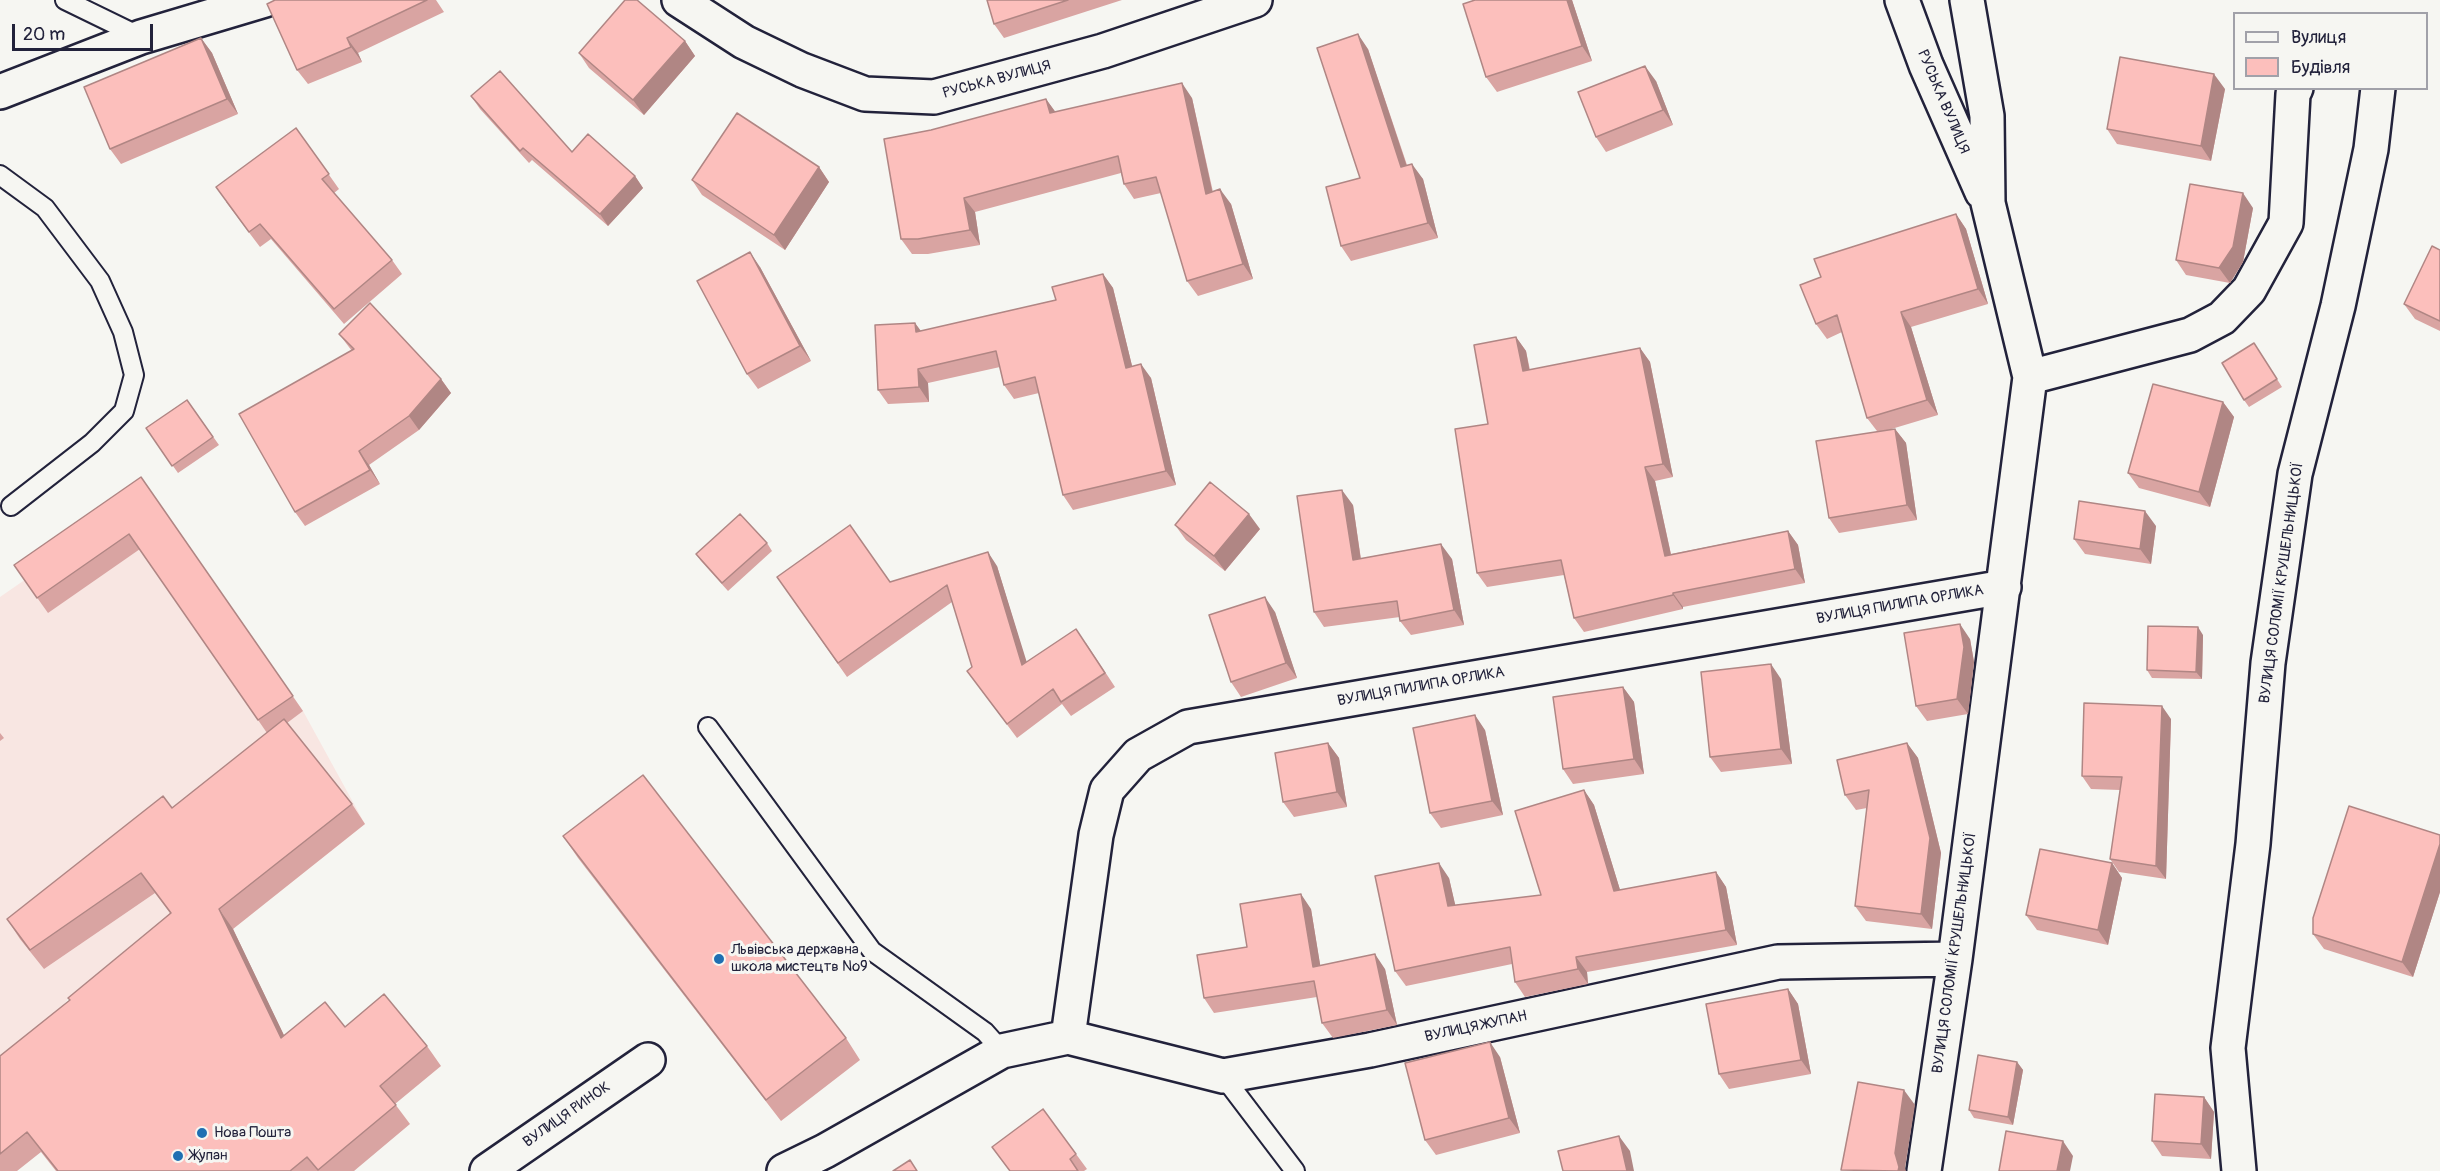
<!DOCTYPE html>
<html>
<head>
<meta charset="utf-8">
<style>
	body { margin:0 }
	#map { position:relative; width:2440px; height:1171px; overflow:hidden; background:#f6f6f2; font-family:Pangolin,sans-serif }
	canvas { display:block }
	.legend { position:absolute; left:2233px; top:12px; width:195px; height:78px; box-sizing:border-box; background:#f6f6f2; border:2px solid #a1a1a9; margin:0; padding:8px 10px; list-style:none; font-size:18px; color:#22223b }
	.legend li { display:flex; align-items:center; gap:12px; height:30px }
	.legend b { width:30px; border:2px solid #a1a1a9 }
	.scale { position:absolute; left:12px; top:24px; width:141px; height:27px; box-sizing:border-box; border:3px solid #22223b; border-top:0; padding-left:8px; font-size:18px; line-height:21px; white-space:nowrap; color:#22223b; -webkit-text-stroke:4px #f6f6f2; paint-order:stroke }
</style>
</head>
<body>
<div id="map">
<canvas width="2440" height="1171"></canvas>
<ul class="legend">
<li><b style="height:8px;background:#f6f6f2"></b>Вулиця</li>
<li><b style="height:16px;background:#fcbfbc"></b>Будівля</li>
</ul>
<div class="scale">20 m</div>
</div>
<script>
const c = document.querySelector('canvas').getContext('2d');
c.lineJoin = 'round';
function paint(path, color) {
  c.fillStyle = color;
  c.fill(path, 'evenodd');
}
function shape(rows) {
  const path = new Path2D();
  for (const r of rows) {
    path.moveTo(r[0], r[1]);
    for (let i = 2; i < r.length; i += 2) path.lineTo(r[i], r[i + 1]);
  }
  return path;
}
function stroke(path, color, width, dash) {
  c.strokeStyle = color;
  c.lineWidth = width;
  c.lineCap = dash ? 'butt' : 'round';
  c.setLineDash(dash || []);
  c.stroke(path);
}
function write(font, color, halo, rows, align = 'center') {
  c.font = font + ' Pangolin,sans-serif';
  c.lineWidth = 6;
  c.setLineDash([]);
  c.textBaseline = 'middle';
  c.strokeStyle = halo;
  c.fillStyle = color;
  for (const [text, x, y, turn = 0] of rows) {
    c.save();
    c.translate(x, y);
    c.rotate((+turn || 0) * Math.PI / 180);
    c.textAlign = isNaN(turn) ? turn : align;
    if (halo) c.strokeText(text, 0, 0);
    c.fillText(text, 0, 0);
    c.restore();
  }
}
paint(shape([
	[152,492,303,711,365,824,213,945,183,907,68,999,0,1083,0,597]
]), '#f8e6e2');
const service = shape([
	[65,0,141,37],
	[0,175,45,208,100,281,123,332,134,375,124,411,92,443,11,506],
	[708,727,872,951,985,1032,1002,1051],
	[1223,1076,1295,1171]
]);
const minor = shape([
	[679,0,744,42,802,70,865,94,934,97,1103,51,1255,0],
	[1902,0,1926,65,1982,192],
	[0,92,141,37,265,0],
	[2030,377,2190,335,2222,318,2249,290,2286,223,2293,94,2296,88],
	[1068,1037,1096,835,1107,790,1138,755,1188,727,2004,587],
	[487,1171,648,1060],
	[784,1171,825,1151,1002,1051,1068,1037,1223,1076,1370,1050,1778,962,1955,959],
	[1924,1171,1955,959,2030,377,1988,203,1987,116,1967,0],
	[2239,1171,2228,1048,2253,844,2268,663,2295,474,2338,306,2371,149,2378,88]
]);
stroke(service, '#22223b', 22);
stroke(minor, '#22223b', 38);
stroke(service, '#f6f6f2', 18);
stroke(minor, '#f6f6f2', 33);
paint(shape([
	[275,0,436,0,444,12,358,53,362,62,308,84,297,70],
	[987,0,1122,0,1004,38,994,24],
	[1475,0,1572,0,1592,61,1497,92,1486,77],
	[201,38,212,53,238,114,121,164,110,149],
	[685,41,695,56,644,115,589,68,579,53],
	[1368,49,1407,165,1423,179,1438,238,1351,261,1341,246,1360,178],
	[1656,81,1673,125,1606,152,1596,137],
	[2225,89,2211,161,2117,144,2107,129],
	[471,96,572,152,635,176,643,188,608,226,532,160,529,163,480,109],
	[1192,98,1213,192,1231,204,1253,279,1198,296,1187,281,1161,193,1134,199,1124,184,1121,173,975,212,980,245,928,254,912,254,901,239,931,130,1046,99,1055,112],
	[296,128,339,189,334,193,392,260,402,274,344,324,271,239,260,247,226,202],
	[819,167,829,182,785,250,702,195,692,180],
	[2253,208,2243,262,2230,283,2186,275,2176,260],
	[1956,214,1966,229,1988,304,1911,327,1938,415,1888,430,1895,429,1906,443,1917,520,1839,533,1829,518,1877,431,1867,418,1842,332,1827,339,1816,324,1821,277],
	[2440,250,2440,331,2415,319,2404,304],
	[760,267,811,361,758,389,747,374],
	[1103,274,1113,288,1132,366,1151,378,1176,485,1073,510,1063,495,1039,393,1014,399,1004,385,1000,367,928,383,929,402,888,404,878,390,915,323,921,331,1056,300],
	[339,334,441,379,451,393,419,430,369,465,380,484,305,526,295,512,352,351],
	[1516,337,1526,351,1530,370,1640,348,1650,362,1673,477,1655,481,1671,554,1788,531,1798,545,1805,583,1683,607,1683,609,1584,632,1574,618,1564,575,1487,587,1477,573,1488,424],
	[2254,343,2282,387,2249,407,2244,400],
	[187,400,219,445,178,473,146,428],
	[2223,402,2234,417,2210,507,2139,488,2128,473],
	[141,477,303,711,287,723,352,804,365,824,233,929,284,1036,345,1027,427,1046,441,1066,395,1104,410,1124,354,1171,56,1171,41,1152,17,1171,0,1171,0,1056,70,1000,170,913,155,893,44,969,20,939,7,919,172,808,267,733,140,549,48,613,14,565],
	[1353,505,1361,559,1452,559,1464,625,1411,635,1400,621,1400,617,1324,627,1314,612],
	[1175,525,1260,529,1225,571,1186,540],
	[2156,526,2151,564,2085,554,2074,539],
	[767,543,772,551,728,591,701,561,696,554],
	[997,566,1026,662,1086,643,1115,687,1071,716,1062,704,1017,738,967,671,972,667,952,602,847,677,777,577,890,582],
	[1275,612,1297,678,1241,697,1231,682],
	[2203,635,2202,679,2152,678,2147,670],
	[1970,639,1974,662,1968,714,1927,721,1916,706],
	[1781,679,1792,764,1721,772,1710,757],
	[1623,687,1634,702,1644,774,1573,784,1563,769],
	[2171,719,2166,879,2119,872,2110,859,2120,790,2091,789,2082,776],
	[1485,730,1503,815,1441,828,1430,813],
	[0,733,4,738,0,741],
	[1328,743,1339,758,1347,807,1294,817,1283,802],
	[1907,743,1918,758,1941,853,1932,929,1866,921,1855,906,1867,808,1856,810,1845,795],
	[1584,790,1594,805,1620,890,1716,872,1726,887,1737,945,1587,972,1588,984,1525,997,1515,982,1512,964,1406,986,1395,971,1449,878,1455,905,1541,895],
	[2440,835,2440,892,2413,977,2324,949,2313,934],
	[563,836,846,1038,860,1060,781,1121,578,858],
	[2112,863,2122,878,2108,945,2037,930,2026,915],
	[1311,909,1320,965,1385,969,1397,1025,1333,1038,1322,1023,1317,997,1214,1013,1204,998,1247,947],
	[1788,989,1798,1004,1811,1074,1729,1089,1719,1074],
	[1500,1057,1520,1133,1436,1155,1425,1140],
	[2017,1062,2023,1070,2013,1125,1974,1118,1969,1110],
	[2204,1097,2214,1112,2211,1159,2162,1156,2152,1141],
	[992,1147,1076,1154,1087,1169,1084,1171,1010,1171]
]), '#d9a4a2');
paint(shape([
	[1567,0,1572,0,1592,61,1582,46],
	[1358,34,1368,49,1412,182,1401,167],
	[201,38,212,53,238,114,227,99],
	[347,38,358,53,362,62,351,47],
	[685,41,695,56,644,115,633,100],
	[1645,66,1656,81,1673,125,1663,110],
	[2214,74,2225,89,2211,161,2201,146],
	[1182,83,1192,98,1216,209,1206,194],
	[1046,99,1057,114,1050,113],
	[1412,164,1423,179,1438,238,1428,223],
	[819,167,829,182,785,250,774,235],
	[635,176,643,188,608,226,600,214],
	[1220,189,1231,204,1253,279,1243,264],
	[2243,193,2253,208,2243,262,2230,283,2219,268],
	[964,198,975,212,980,245,970,230],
	[1956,214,1966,229,1988,304,1978,289],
	[750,252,760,267,811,361,800,346],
	[1103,274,1113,288,1136,382,1126,368],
	[1901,312,1911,327,1938,415,1927,400],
	[915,323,925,337,916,332],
	[1516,337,1526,351,1532,385,1523,371],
	[1640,348,1650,362,1673,477,1663,464],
	[1141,364,1151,378,1176,485,1166,471],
	[918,369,928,383,929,402,919,387],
	[441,379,451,393,419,430,409,416],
	[2223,402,2234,417,2210,507,2199,492],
	[1895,429,1906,443,1917,520,1907,505],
	[359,451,369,465,380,484,370,470],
	[1645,467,1655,481,1674,569,1665,556],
	[1342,490,1353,505,1363,575,1353,560],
	[2145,511,2156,526,2151,564,2140,549],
	[1249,514,1260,529,1225,571,1214,556],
	[1788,531,1798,545,1805,583,1795,569],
	[1441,544,1452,559,1464,625,1454,610],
	[988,552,997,566,1032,679,1022,665],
	[1673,593,1683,607,1683,609,1673,595],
	[1265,597,1275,612,1297,678,1286,663],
	[1960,624,1970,639,1974,662,1968,714,1957,699],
	[2198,627,2203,635,2202,679,2196,672],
	[1771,664,1781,679,1792,764,1781,749],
	[1623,687,1634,702,1644,774,1634,759],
	[2162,706,2171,719,2166,879,2156,866],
	[1475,715,1485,730,1503,815,1492,801],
	[1328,743,1339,758,1347,807,1337,792],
	[1907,743,1918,758,1941,853,1932,929,1921,914],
	[1584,790,1594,805,1625,906,1614,891],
	[2440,844,2440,892,2413,977,2402,962],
	[1439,863,1449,878,1459,921,1448,906],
	[2112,863,2122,878,2108,945,2098,930],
	[1716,872,1726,887,1737,945,1726,930],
	[1301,894,1311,909,1323,982,1313,967],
	[219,909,233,929,295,1058,281,1038],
	[1375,954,1385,969,1397,1025,1387,1010],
	[1576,957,1587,972,1588,984,1578,969],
	[1788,989,1798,1004,1811,1074,1801,1060],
	[1490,1042,1500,1057,1520,1133,1509,1118],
	[2017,1062,2023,1070,2013,1125,2008,1117],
	[1904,1090,1915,1105,1905,1168,1906,1171,1898,1171,1895,1153],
	[2204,1097,2214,1112,2211,1159,2201,1144],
	[1619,1136,1630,1151,1634,1171,1627,1171],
	[2063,1141,2073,1156,2070,1171,2057,1171]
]), '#b08684');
const building = shape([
	[275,0,427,0,347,38,351,47,297,70,267,4,275,0],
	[625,0,637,0,685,41,633,100,579,53,625,0],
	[987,0,1068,0,994,24,987,0],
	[1475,0,1567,0,1582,46,1486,77,1463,4,1475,0],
	[1358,34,1401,167,1412,164,1428,223,1341,246,1326,187,1360,178,1317,48,1358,34],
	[201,38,227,99,110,149,84,87,201,38],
	[2120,57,2214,74,2201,146,2107,129,2120,57],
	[1645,66,1663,110,1596,137,1578,92,1645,66],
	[500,71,572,152,588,134,635,176,600,214,523,148,520,151,471,96,500,71],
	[1182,83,1206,194,1220,189,1243,264,1187,281,1156,177,1124,184,1118,156,964,198,970,230,918,239,901,239,884,139,931,130,1046,99,1050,113,1182,83],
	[737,113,819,167,774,235,692,180,737,113],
	[296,128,329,174,322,179,392,260,334,309,260,224,249,232,216,187,296,128],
	[2190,184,2243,193,2233,247,2219,268,2176,260,2190,184],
	[1956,214,1978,289,1901,312,1927,400,1867,418,1837,315,1816,324,1800,285,1821,277,1814,259,1956,214],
	[2432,246,2440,250,2440,321,2404,304,2432,246],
	[750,252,800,346,747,374,697,281,750,252],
	[1103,274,1126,368,1141,364,1166,471,1063,495,1035,377,1004,385,996,351,918,369,919,387,878,390,875,325,915,323,916,332,1056,300,1052,287,1103,274],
	[370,303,441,379,409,416,359,451,370,470,295,512,239,414,354,349,339,334,370,303],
	[1516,337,1523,371,1640,348,1663,464,1645,467,1665,556,1788,531,1795,569,1673,593,1673,595,1574,618,1561,560,1477,573,1455,429,1488,424,1474,345,1516,337],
	[2254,343,2277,379,2244,400,2222,363,2254,343],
	[2153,384,2223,402,2199,492,2128,473,2153,384],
	[187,400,213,437,172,466,146,428,187,400],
	[1895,429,1907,505,1829,518,1816,441,1895,429],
	[141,477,293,696,258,720,129,534,37,598,14,565,141,477],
	[1210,482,1249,514,1214,556,1175,525,1210,482],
	[1342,490,1353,560,1441,544,1454,610,1400,621,1397,601,1314,612,1297,496,1342,490],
	[2079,501,2145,511,2140,549,2074,539,2079,501],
	[740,514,767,543,722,583,696,554,740,514],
	[850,525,890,582,988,552,1022,665,1076,629,1105,673,1061,702,1053,689,1007,724,967,671,972,667,947,585,838,663,777,577,850,525],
	[1265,597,1286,663,1231,682,1209,615,1265,597],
	[1960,624,1964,647,1957,699,1916,706,1904,633,1960,624],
	[2148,626,2198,627,2196,672,2147,670,2148,626],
	[1771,664,1781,749,1710,757,1701,672,1771,664],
	[1623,687,1634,759,1563,769,1553,697,1623,687],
	[2084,703,2162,706,2156,866,2110,859,2122,777,2082,776,2084,703],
	[1475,715,1492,801,1430,813,1413,728,1475,715],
	[284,719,352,804,219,909,281,1038,325,1002,345,1027,384,994,427,1046,380,1086,396,1105,318,1170,307,1157,290,1171,58,1171,27,1132,0,1154,0,1056,70,1000,68,998,171,913,141,873,30,950,7,919,163,796,172,808,284,719],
	[1328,743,1337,792,1283,802,1275,753,1328,743],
	[1907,743,1930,838,1921,914,1855,906,1869,790,1845,795,1837,760,1907,743],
	[643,775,846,1038,766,1100,563,836,643,775],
	[1584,790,1614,891,1716,872,1726,930,1576,957,1578,969,1515,982,1510,947,1395,971,1375,876,1439,863,1448,906,1541,895,1515,811,1584,790],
	[2349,806,2440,835,2440,844,2402,962,2313,934,2313,918,2349,806],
	[2040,849,2112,863,2098,930,2026,915,2040,849],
	[1301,894,1313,967,1375,954,1387,1010,1322,1023,1314,981,1204,998,1197,955,1247,947,1240,904,1301,894],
	[1788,989,1801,1060,1719,1074,1706,1004,1788,989],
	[1490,1042,1509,1118,1425,1140,1405,1063,1490,1042],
	[1978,1055,2017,1062,2008,1117,1969,1110,1978,1055],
	[1858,1082,1904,1090,1895,1153,1899,1167,1898,1171,1841,1170,1858,1082],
	[2155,1094,2204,1097,2201,1144,2152,1141,2155,1094],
	[1043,1109,1076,1154,1070,1159,1078,1171,1010,1171,992,1147,1043,1109],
	[2006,1131,2063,1141,2057,1171,1999,1171,2006,1131],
	[1619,1136,1627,1171,1563,1171,1558,1151,1619,1136],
	[910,1160,917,1171,893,1171,910,1160]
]);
paint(building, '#fcbfbc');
stroke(building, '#b08684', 1.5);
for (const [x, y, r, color] of [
	[719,959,6,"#1f6fb2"],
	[202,1133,6,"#1f6fb2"],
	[178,1156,6,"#1f6fb2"]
]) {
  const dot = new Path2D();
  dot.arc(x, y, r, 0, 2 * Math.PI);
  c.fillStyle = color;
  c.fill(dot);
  stroke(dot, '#f6f6f2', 2);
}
write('15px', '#22223b', '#f6f6f2', [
	["РУСЬКА ВУЛИЦЯ",997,80,-15],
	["РУСЬКА ВУЛИЦЯ",1943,102,67],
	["ВУЛИЦЯ СОЛОМІЇ КРУШЕЛЬНИЦЬКОЇ",2282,583,-82],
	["ВУЛИЦЯ ПИЛИПА ОРЛИКА",1900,605,-10],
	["ВУЛИЦЯ ПИЛИПА ОРЛИКА",1421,687,-10],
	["ВУЛИЦЯ СОЛОМІЇ КРУШЕЛЬНИЦЬКОЇ",1955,953,-82],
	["ВУЛИЦЯ ЖУПАН",1476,1027,-12],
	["ВУЛИЦЯ РИНОК",567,1115,-35]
]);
write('15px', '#22223b', '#f6f6f2', [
	["Львівська державна",731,950],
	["школа мистецтв №9",731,967],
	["Нова Пошта",214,1133],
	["Жупан",190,1156]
], 'left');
</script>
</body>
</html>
